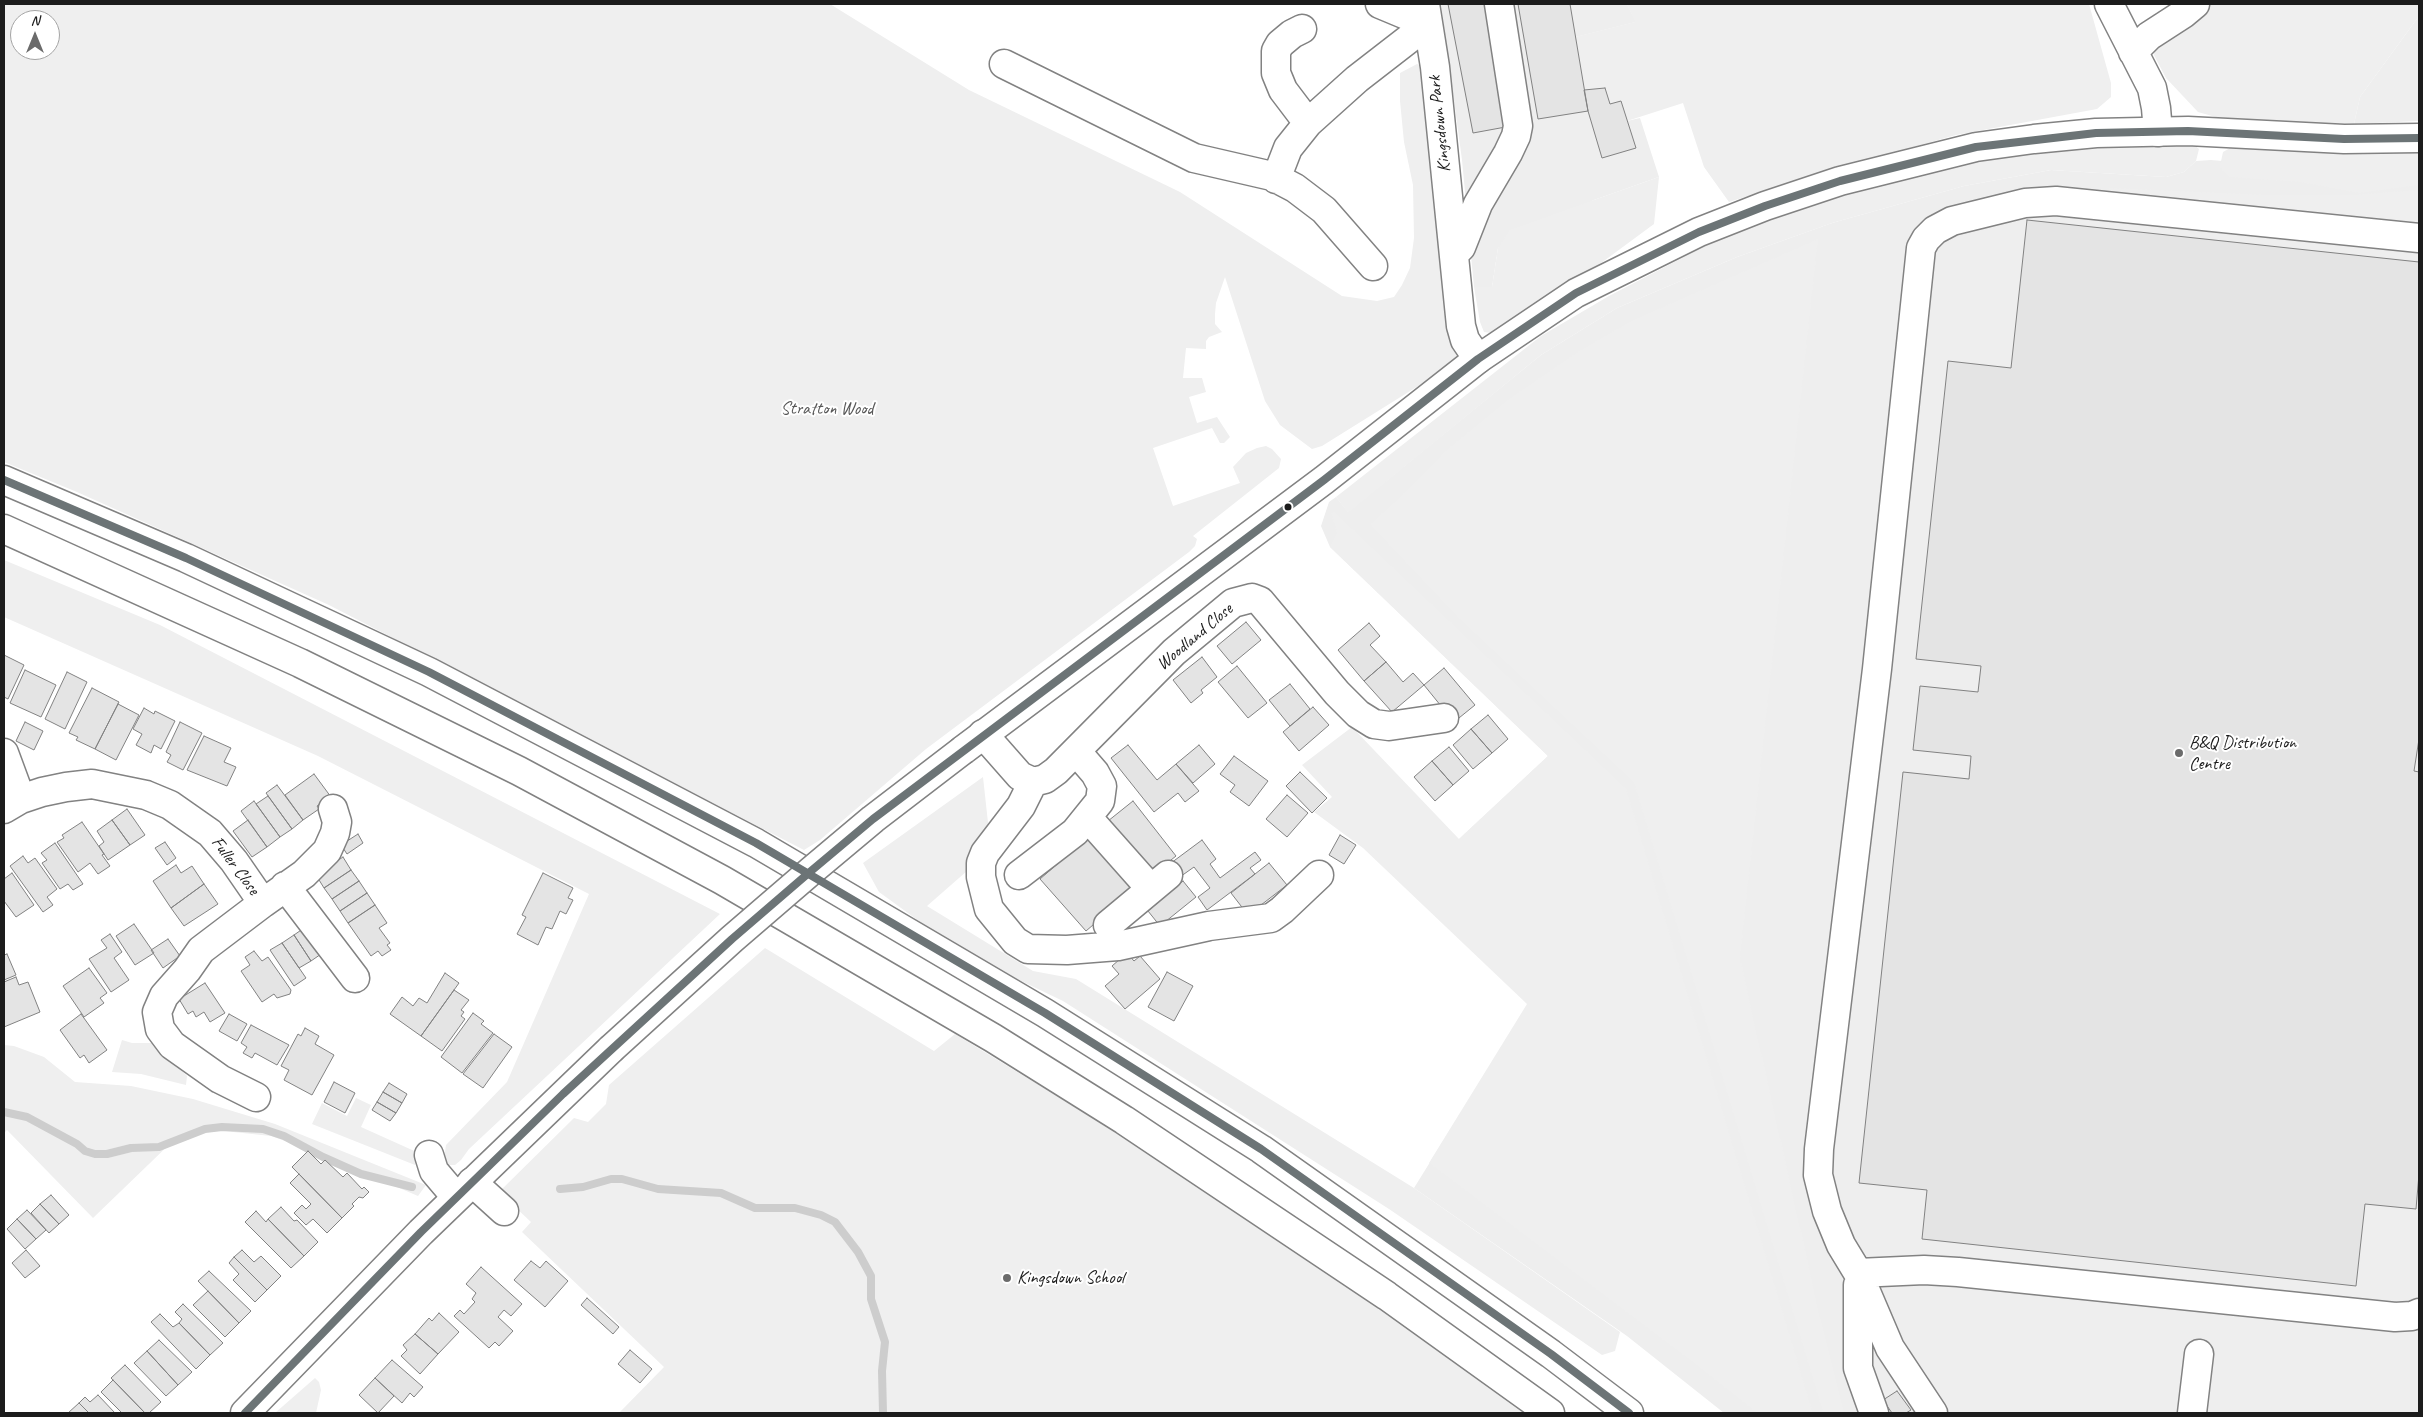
<!DOCTYPE html>
<html>
<head>
<meta charset="utf-8">
<style>
	body { margin:0 }
	#map { position:relative; width:2423px; height:1417px; overflow:hidden; background:#fff; font-family:Caveat,sans-serif }
	canvas { display:block }
	.frame { position:absolute; inset:0; border:5px solid #1c1c1c; pointer-events:none }
	.north { position:absolute; left:10px; top:10px; width:50px; height:50px; box-sizing:border-box; background:#fff; border:1px solid #a4a4a4; border-radius:50%; rotate:0deg; font-size:14px; font-weight:700; line-height:20px; text-align:center; color:#1c1c1c }
	.north::after { content:''; display:block; margin:auto; width:18px; height:22px; background:#6b6b6b; clip-path:polygon(50% 0,100% 100%,50% 72%,0 100%) }
</style>
</head>
<body>
<div id="map">
<canvas width="2423" height="1417"></canvas>
<div class="frame"></div>
<div class="north">N</div>
</div>
<script>
const c = document.querySelector('canvas').getContext('2d');
c.lineJoin = 'round';
function paint(path, color) {
  c.fillStyle = color;
  c.fill(path, 'evenodd');
}
function shape(rows) {
  const path = new Path2D();
  for (const r of rows) {
    path.moveTo(r[0], r[1]);
    for (let i = 2; i < r.length; i += 2) path.lineTo(r[i], r[i + 1]);
  }
  return path;
}
function stroke(path, color, width, dash) {
  c.strokeStyle = color;
  c.lineWidth = width;
  c.lineCap = dash ? 'butt' : 'round';
  c.setLineDash(dash || []);
  c.stroke(path);
}
function write(font, color, halo, rows, align = 'center') {
  c.font = font + ' Caveat,sans-serif';
  c.lineWidth = 4;
  c.setLineDash([]);
  c.textBaseline = 'middle';
  c.strokeStyle = halo;
  c.fillStyle = color;
  for (const [text, x, y, turn = 0] of rows) {
    c.save();
    c.translate(x, y);
    c.rotate((+turn || 0) * Math.PI / 180);
    c.textAlign = isNaN(turn) ? turn : align;
    if (halo) c.strokeText(text, 0, 0);
    c.fillText(text, 0, 0);
    c.restore();
  }
}
paint(shape([
	[1441,4,1627,4,1636,22,1576,37,1605,88,1621,101,1627,121,1640,118,1659,177,1594,200,1498,248,1492,287,1474,287,1462,160],
	[2419,16,2419,121,2354,124,2360,97],
	[2211,160,2304,168,2419,173,2419,1413,1724,1413,1627,1336,1414,1188,1528,1004,1410,892,1459,839,1548,756,1330,547,1321,526,1329,502,1336,497,1348,512,1541,355,1617,308,1737,257,1832,223,1964,186,2051,170,2166,177,2184,172,2196,161]
]), '#eee');
paint(shape([
	[4,4,830,4,969,90,1180,192,1342,296,1377,301,1394,297,1402,285,1410,268,1414,238,1413,185,1404,142,1400,101,1400,73,1417,64,1424,67,1461,354,1455,363,1322,446,1312,449,1280,425,1265,401,1225,277,1216,303,1215,314,1215,324,1222,332,1209,337,1206,341,1206,349,1186,348,1183,378,1202,378,1206,392,1189,397,1197,423,1217,417,1230,437,1224,443,1220,443,1212,428,1153,448,1173,506,1240,483,1233,467,1246,453,1257,448,1266,446,1272,449,1281,459,1279,468,1193,536,1197,539,1195,546,1189,552,926,749,820,840,804,850,329,605,77,492,4,462],
	[20,20,50,20,50,50,20,50],
	[1627,4,2089,4,2111,83,2111,97,2097,109,1956,135,1856,163,2078,146,2191,142,2199,149,2196,161,2184,172,2166,177,2051,170,1964,186,1832,223,1737,257,1617,308,1541,355,1348,513,1336,497,1541,336,1609,296,1780,207,1748,196,1729,202,1704,167,1683,103,1627,121,1610,104,1605,88,1584,90,1575,37,1635,22],
	[2185,4,2419,4,2419,16,2360,97,2354,124,2237,123,2198,112,2166,78,2154,55,2156,31],
	[2266,146,2419,150,2419,185,2359,193,2300,182,2229,177,2222,171,2220,166,2223,152,2230,148],
	[1659,177,1654,224,1536,311,1491,333,1484,332,1480,322,1474,287,1492,287,1498,248,1509,230],
	[2111,188,2267,195,2352,195,2419,190,2419,223,2110,193,2107,189],
	[1818,239,1740,958,1820,1317,1844,1413,1823,1413,1634,783,1458,618,1372,527,1371,523,1403,494,1445,451,1507,400,1576,353,1629,322],
	[1335,512,1626,788,1813,1413,1757,1413,1691,1361,1429,1163,1527,1004,1363,848,1314,812,1332,797,1302,765,1352,727,1459,839,1548,756,1330,547,1337,533,1331,513],
	[4,560,160,625,720,914,469,1149,461,1160,455,1165,448,1165,444,1159,446,1145,507,1082,589,894,318,756,4,617],
	[983,777,991,850,927,906,1033,971,1076,979,1414,1188,1620,1332,1615,1351,1602,1355,1389,1209,1063,1001,963,953,879,892,863,863],
	[765,948,934,1051,955,1034,1083,1112,1340,1280,1523,1413,619,1413,664,1367,522,1232,531,1222,499,1192,574,1118,588,1122,606,1104,609,1085],
	[122,1040,132,1043,155,1043,187,1076,186,1085,141,1074,112,1072],
	[4,1045,14,1046,44,1057,75,1082,131,1086,193,1099,275,1124,426,1185,418,1196,308,1149,271,1136,214,1130,177,1137,93,1218,7,1130,4,1133],
	[356,1098,371,1105,361,1127,421,1154,415,1165,312,1124,322,1103,347,1116],
	[315,1378,319,1382,321,1390,316,1413,275,1413]
]), '#efefef');
stroke(shape([
	[4,1112,27,1117,77,1144,85,1151,95,1154,107,1154,131,1148,159,1147,205,1129,222,1127,263,1129,284,1136,323,1157,361,1174,412,1187],
	[560,1189,583,1187,611,1179,622,1179,658,1189,721,1193,755,1208,795,1208,821,1215,835,1222,858,1252,871,1276,871,1299,885,1342,882,1371,883,1413]
]), '#cdcdcd', 8);
const building = shape([
	[1448,4,1487,4,1511,126,1473,133,1448,4],
	[1518,4,1570,4,1588,111,1538,119,1518,4],
	[1605,88,1610,104,1621,101,1636,148,1602,158,1588,111,1584,90,1605,88],
	[2027,220,2419,262,2419,739,2414,771,2419,772,2419,1174,2416,1209,2365,1204,2356,1286,1922,1239,1927,1190,1859,1183,1903,772,1969,779,1971,756,1913,750,1920,686,1978,692,1981,666,1916,659,1948,361,2011,368,2027,220],
	[1246,622,1261,640,1232,664,1217,646,1246,622],
	[1369,623,1380,636,1370,645,1386,662,1364,681,1338,650,1369,623],
	[4,655,24,665,8,699,4,697,4,655],
	[1202,657,1217,677,1201,690,1203,693,1191,703,1173,680,1202,657],
	[1386,662,1403,682,1413,673,1424,685,1392,712,1364,681,1386,662],
	[1237,666,1267,703,1248,718,1218,682,1237,666],
	[1444,668,1475,705,1454,722,1424,685,1444,668],
	[25,670,56,685,41,717,10,703,25,670],
	[67,672,87,682,65,729,45,719,67,672],
	[1290,684,1310,709,1290,726,1269,700,1290,684],
	[92,688,119,702,95,749,76,740,78,737,69,733,92,688],
	[118,704,139,715,116,760,95,749,118,704],
	[1313,707,1329,725,1299,751,1283,732,1313,707],
	[144,708,154,714,155,711,175,721,161,749,154,745,151,753,136,745,142,734,133,729,144,708],
	[1488,715,1508,739,1492,753,1471,729,1488,715],
	[25,722,43,731,34,750,16,741,25,722],
	[180,722,202,733,183,770,167,762,171,755,166,752,180,722],
	[1471,729,1492,753,1473,769,1453,745,1471,729],
	[204,736,231,748,224,762,236,767,227,786,187,770,204,736],
	[1128,745,1157,780,1176,764,1199,791,1185,802,1178,793,1154,812,1111,758,1128,745],
	[1199,745,1215,764,1193,783,1176,764,1199,745],
	[1449,747,1469,771,1453,785,1432,761,1449,747],
	[1234,756,1268,781,1249,806,1230,792,1235,785,1220,774,1234,756],
	[1432,761,1453,785,1435,801,1414,777,1432,761],
	[1300,772,1327,798,1312,813,1286,786,1300,772],
	[314,774,331,797,317,806,319,809,303,820,285,795,314,774],
	[277,785,303,820,292,829,266,793,277,785],
	[1287,795,1308,813,1287,837,1266,819,1287,795],
	[268,796,292,829,280,837,256,804,268,796],
	[254,801,280,837,267,847,241,811,254,801],
	[1133,801,1176,856,1151,876,1108,821,1133,801],
	[127,809,145,835,130,845,112,820,127,809],
	[112,820,130,845,108,860,99,846,104,842,97,831,112,820],
	[248,820,267,847,252,857,233,831,248,820],
	[82,822,104,854,102,855,110,866,98,874,90,863,78,872,57,842,64,838,62,835,82,822],
	[358,834,363,843,347,854,341,845,358,834],
	[1091,835,1137,887,1086,931,1040,879,1091,835],
	[1340,835,1356,845,1344,864,1329,855,1340,835],
	[1202,840,1216,859,1210,864,1220,878,1255,852,1261,860,1250,868,1255,874,1207,910,1198,897,1210,888,1194,867,1177,879,1167,866,1202,840],
	[165,842,176,858,167,865,155,848,165,842],
	[55,843,83,884,73,890,68,884,60,889,42,863,47,860,41,853,55,843],
	[23,856,28,863,35,858,57,889,47,897,53,905,43,912,10,866,23,856],
	[343,857,351,870,324,888,316,875,343,857],
	[1269,863,1287,885,1248,915,1231,893,1269,863],
	[176,865,181,873,192,866,204,884,171,908,153,881,176,865],
	[351,870,359,881,332,899,324,888,351,870],
	[12,873,34,905,16,917,4,901,4,879,12,873],
	[543,873,573,888,568,898,573,900,566,914,560,911,552,929,546,927,538,945,517,934,526,917,522,915,543,873],
	[359,881,367,893,340,911,332,899,359,881],
	[1183,881,1196,897,1160,926,1148,911,1183,881],
	[204,884,218,904,184,926,171,908,204,884],
	[367,893,375,905,348,923,340,911,367,893],
	[375,905,387,923,379,928,390,943,387,945,391,950,382,956,378,951,371,956,348,923,375,905],
	[134,924,154,953,135,965,116,936,134,924],
	[307,926,324,952,311,961,294,935,307,926],
	[110,934,122,952,114,958,129,980,111,992,89,959,107,948,101,940,110,934],
	[294,935,311,961,299,968,282,943,294,935],
	[168,939,180,956,163,968,151,950,168,939],
	[282,943,306,978,294,986,270,950,282,943],
	[254,951,262,961,268,957,291,990,290,994,277,998,274,994,262,1002,241,971,250,965,245,957,254,951],
	[1127,953,1134,961,1140,956,1160,979,1125,1009,1105,986,1119,974,1112,966,1127,953],
	[7,954,16,975,4,980,4,955,7,954],
	[89,968,107,993,100,998,104,1003,84,1017,63,986,89,968],
	[1167,972,1193,986,1174,1021,1148,1007,1167,972],
	[445,973,459,983,421,1036,390,1014,402,997,413,1006,419,998,427,1003,445,973],
	[16,977,19,985,28,982,40,1012,4,1027,4,982,16,977],
	[205,983,225,1013,210,1022,204,1012,196,1017,193,1011,188,1014,179,999,205,983],
	[454,990,469,1000,461,1010,464,1012,461,1016,465,1019,442,1051,421,1036,454,990],
	[473,1013,484,1021,481,1024,493,1033,462,1073,441,1057,473,1013],
	[81,1014,107,1050,89,1063,84,1055,80,1058,60,1030,81,1014],
	[229,1014,247,1024,237,1041,219,1031,229,1014],
	[251,1025,289,1045,277,1065,255,1053,252,1058,243,1053,247,1047,241,1043,251,1025],
	[305,1028,319,1036,315,1044,334,1055,312,1095,284,1080,289,1070,281,1066,298,1034,301,1036,305,1028],
	[494,1034,512,1047,483,1088,463,1074,494,1034],
	[334,1082,355,1093,345,1113,324,1102,334,1082],
	[389,1083,407,1094,402,1103,383,1092,389,1083],
	[383,1092,402,1103,396,1113,377,1102,383,1092],
	[377,1102,396,1113,390,1121,372,1110,377,1102],
	[308,1151,321,1164,325,1160,343,1177,347,1173,362,1189,364,1187,369,1192,363,1198,359,1197,352,1204,354,1206,342,1218,292,1167,308,1151],
	[299,1174,342,1218,327,1233,313,1219,306,1225,294,1213,302,1205,306,1209,311,1204,290,1183,299,1174],
	[51,1195,69,1215,59,1224,40,1204,51,1195],
	[40,1204,59,1224,49,1233,31,1213,40,1204],
	[281,1207,294,1221,297,1220,318,1242,304,1256,268,1219,281,1207],
	[27,1210,46,1230,36,1239,17,1219,27,1210],
	[256,1211,266,1222,268,1219,304,1256,291,1268,245,1222,256,1211],
	[17,1219,36,1239,25,1249,7,1229,17,1219],
	[26,1250,40,1266,25,1278,12,1263,26,1250],
	[242,1250,254,1262,261,1256,281,1276,267,1290,234,1257,242,1250],
	[234,1257,267,1290,255,1302,233,1280,239,1274,229,1263,234,1257],
	[531,1261,540,1268,546,1261,568,1281,545,1307,514,1280,531,1261],
	[481,1267,522,1304,511,1316,504,1310,498,1317,513,1331,499,1346,495,1342,489,1348,454,1316,460,1310,464,1314,475,1302,472,1299,476,1293,466,1284,481,1267],
	[209,1271,251,1311,239,1323,198,1281,209,1271],
	[208,1291,239,1323,225,1337,193,1305,208,1291],
	[587,1298,619,1327,613,1334,581,1305,587,1298],
	[183,1304,223,1343,210,1355,179,1323,182,1319,175,1312,183,1304],
	[439,1313,459,1332,438,1354,415,1334,429,1318,432,1321,439,1313],
	[160,1314,173,1327,179,1323,210,1355,196,1369,151,1322,160,1314],
	[415,1334,438,1354,420,1374,401,1356,407,1350,403,1345,415,1334],
	[159,1340,192,1372,178,1385,147,1351,159,1340],
	[630,1350,652,1369,640,1383,618,1364,630,1350],
	[147,1351,178,1385,166,1396,134,1363,147,1351],
	[392,1360,423,1387,414,1397,410,1393,402,1403,375,1378,392,1360],
	[125,1365,161,1402,149,1413,145,1413,111,1378,125,1365],
	[375,1378,394,1396,378,1413,359,1395,375,1378],
	[113,1380,145,1413,122,1413,101,1392,113,1380],
	[1897,1391,1911,1410,1906,1413,1892,1413,1883,1400,1897,1391],
	[98,1395,115,1413,89,1413,79,1403,85,1397,90,1402,98,1395],
	[79,1403,89,1413,68,1413,79,1403]
]);
paint(building, '#e4e4e4');
stroke(building, '#828282', 1);
const minor = shape([
	[1425,4,1435,67,1461,326,1465,340,1478,359],
	[2109,4,2152,88,2156,108,2158,132],
	[1302,29,1292,34,1280,44,1276,51,1276,73,1283,90,1308,123],
	[2133,52,2149,36,2183,14,2195,4],
	[1004,64,1194,158,1272,176,1295,188,1324,210,1373,266],
	[1276,179,1288,148,1308,123,1357,79,1428,24,1380,4],
	[2419,238,2056,201,2025,203,1952,221,1935,230,1926,239,1921,248,1877,669,1819,1149,1818,1175,1827,1211,1841,1245,1858,1273,1924,1270,1958,1272,2395,1317,2412,1316,2419,1313],
	[1454,254,1461,247,1478,204,1508,153,1516,136,1518,126,1499,4],
	[983,734,1020,776,1033,782,1045,779,1056,771,1174,652,1233,603,1252,598,1260,601,1337,693,1358,714,1374,724,1389,726,1444,718],
	[4,753,21,799],
	[1033,782,1021,806,985,853,981,863,981,877,989,909,1015,941,1028,949,1067,950,1118,946,1209,926,1271,918,1282,910,1319,875],
	[4,809,21,799,42,792,66,787,92,784,146,795,170,805,210,833,234,861,263,903,201,950,187,970,164,996,157,1012,160,1029,172,1045,220,1079,256,1097],
	[1088,818,1151,889],
	[1019,875,1075,832,1100,801,1102,786,1095,773,1076,751],
	[285,886,355,978],
	[263,903,304,874,327,851,335,833,337,822,333,809],
	[1108,925,1168,875],
	[429,1155,434,1171,456,1197],
	[472,1182,504,1211],
	[1858,1273,1890,1348,1933,1413],
	[1858,1285,1858,1368,1874,1413],
	[2192,1413,2199,1354]
]);
const major = shape([
	[963,750,1324,480,1478,359,1576,293,1699,232,1765,206,1840,181,1976,147,2034,139,2096,133,2188,131,2344,139,2419,138],
	[245,1413,421,1232,611,1049]
]);
const highway = shape([
	[4,480,186,558,429,672,756,843,1045,1013,1261,1149,1551,1354,1629,1413],
	[4,529,300,663,519,771,722,880,993,1038,1124,1120,1387,1296,1550,1413]
]);
stroke(minor, '#828282', 31);
stroke(major, '#828282', 31);
stroke(highway, '#828282', 31);
stroke(minor, '#fff', 28);
stroke(major, '#fff', 28);
stroke(highway, '#fff', 28);
const majorBridge = shape([
	[611,1049,732,939,811,871,873,819,963,750]
]);
stroke(majorBridge, '#828282', 31, []);
stroke(majorBridge, '#fff', 28);
stroke(shape([
	[4,480,186,558,429,672,756,843,1045,1013,1261,1149,1551,1354,1629,1413],
	[245,1413,421,1232,563,1094,732,939,811,871,873,819,1324,480,1478,359,1576,293,1699,232,1765,206,1840,181,1976,147,2096,133,2188,131,2344,139,2419,138]
]), '#6c7476', 8);
for (const [x, y, r, color] of [
	[1288,507,4.5,"#1c1c1c"],
	[2179,753,5,"#6b6b6b"],
	[1007,1278,5,"#6b6b6b"]
]) {
  const dot = new Path2D();
  dot.arc(x, y, r, 0, 2 * Math.PI);
  c.fillStyle = color;
  c.fill(dot);
  stroke(dot, '#fff', 2);
}
write('18px', '#1c1c1c', '#fff', [
	["Kingsdown Park",1440,124,-96],
	["Woodland Close",1195,637,-40],
	["Fuller Close",235,866,53]
]);
write('18px', '#575757', '#fff', [
	["Stratton Wood",827,409]
]);
write('18px', '#1c1c1c', '#fff', [
	["B&Q Distribution",2189,743],
	["Centre",2189,764],
	["Kingsdown School",1017,1278]
], 'left');
</script>
</body>
</html>
